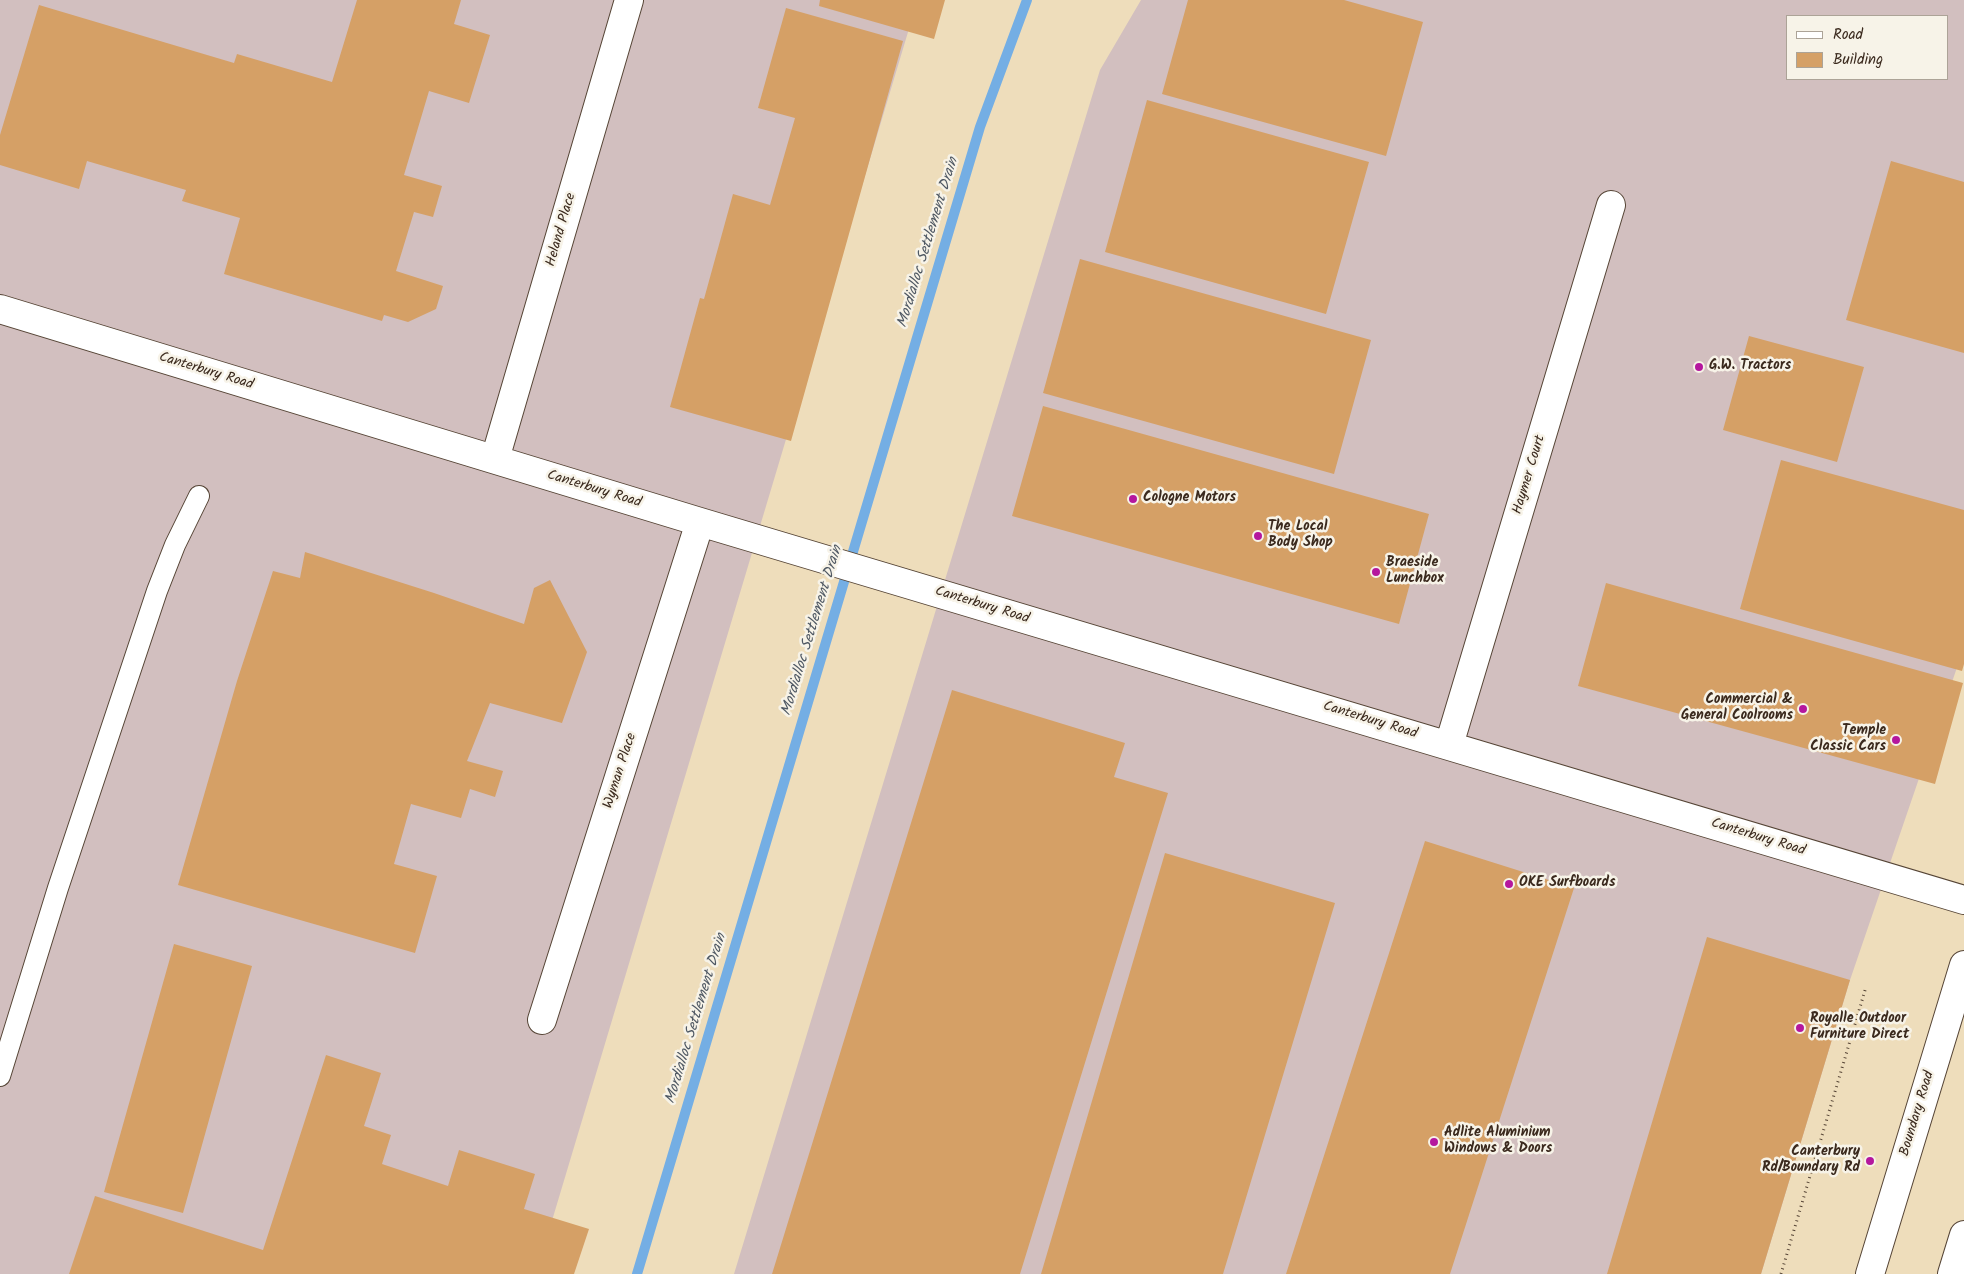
<!DOCTYPE html>
<html>
<head>
<meta charset="utf-8">
<style>
	body { margin:0 }
	#map { position:relative; width:1964px; height:1274px; overflow:hidden; background:#edb; font-family:Kalam,sans-serif }
	canvas { display:block }
	.legend { position:absolute; left:1786px; top:15px; width:162px; height:65px; box-sizing:border-box; background:#f7f3e8; border:1px solid #aca397; margin:0; padding:6px 9px; list-style:none; font-size:15px; color:#3b2a1e }
	.legend li { display:flex; align-items:center; gap:10px; height:25px }
	.legend b { width:25px; border:1px solid #aca397 }
</style>
</head>
<body>
<div id="map">
<canvas width="1964" height="1274"></canvas>
<ul class="legend">
<li><b style="height:6px;background:#fff"></b>Road</li>
<li><b style="height:14px;background:#d5a066"></b>Building</li>
</ul>
</div>
<script>
const c = document.querySelector('canvas').getContext('2d');
c.lineJoin = 'round';
function paint(path, color) {
  c.fillStyle = color;
  c.fill(path, 'evenodd');
}
function shape(rows) {
  const path = new Path2D();
  for (const r of rows) {
    path.moveTo(r[0], r[1]);
    for (let i = 2; i < r.length; i += 2) path.lineTo(r[i], r[i + 1]);
  }
  return path;
}
function stroke(path, color, width, dash) {
  c.strokeStyle = color;
  c.lineWidth = width;
  c.lineCap = dash ? 'butt' : 'round';
  c.setLineDash(dash || []);
  c.stroke(path);
}
function write(font, color, halo, rows, align = 'center') {
  c.font = font + ' Kalam,sans-serif';
  c.lineWidth = 5;
  c.setLineDash([]);
  c.textBaseline = 'middle';
  c.strokeStyle = halo;
  c.fillStyle = color;
  for (const [text, x, y, turn = 0] of rows) {
    c.save();
    c.translate(x, y);
    c.rotate((+turn || 0) * Math.PI / 180);
    c.textAlign = isNaN(turn) ? turn : align;
    if (halo) c.strokeText(text, 0, 0);
    c.fillText(text, 0, 0);
    c.restore();
  }
}
paint(shape([
	[0,0,920,0,914,12,536,1274,0,1274],
	[1141,0,1964,0,1964,647,1850,980,1761,1274,734,1274,1100,70],
	[1788,16,1948,16,1948,79,1788,79]
]), '#d2bfbf');
stroke(shape([
	[637,1274,980,127,1027,0]
]), '#74aee4', 10);
paint(shape([
	[357,0,461,0,454,24,490,35,469,103,429,91,404,175,442,186,433,217,414,212,396,271,443,286,436,309,408,322,384,315,382,321,224,274,240,218,182,201,186,190,87,161,79,189,0,165,0,135,39,5,234,63,237,54,332,82],
	[820,0,945,0,934,39,819,6],
	[1188,0,1344,0,1423,22,1386,156,1162,94],
	[786,8,903,41,791,441,670,407,700,298,704,299,733,194,770,205,795,118,758,108],
	[1147,100,1369,162,1326,314,1105,252],
	[1891,161,1964,182,1964,353,1846,320],
	[1080,259,1371,340,1334,474,1043,393],
	[1749,336,1864,367,1837,462,1723,430],
	[1043,406,1429,514,1399,624,1012,516],
	[1781,460,1964,510,1964,664,1962,671,1740,609],
	[305,552,434,593,524,624,534,588,550,580,587,652,562,723,490,703,467,761,503,771,495,797,470,789,461,818,411,804,394,864,437,876,415,953,178,885,237,681,273,571,300,578],
	[1606,583,1963,683,1935,784,1578,686],
	[952,690,1125,743,1114,777,1168,793,1020,1274,772,1274],
	[1425,841,1574,888,1450,1274,1286,1274],
	[1165,853,1335,903,1223,1274,1041,1274],
	[1707,937,1850,980,1761,1274,1607,1274],
	[174,944,252,966,183,1213,104,1192],
	[326,1055,381,1073,364,1126,391,1135,382,1164,448,1186,459,1150,535,1174,524,1209,589,1229,574,1274,69,1274,95,1196,263,1250]
]), '#d5a066');
const lane = shape([
	[0,1076,58,888,157,591,175,545,199,496]
]);
const street = shape([
	[0,309,700,522,1964,900],
	[495,459,629,0],
	[1449,745,1611,205],
	[542,1020,700,522]
]);
const primary = shape([
	[1870,1274,1964,965],
	[1952,1274,1964,1235]
]);
stroke(lane, '#564536', 22);
stroke(street, '#564536', 30);
stroke(primary, '#564536', 30);
stroke(shape([
	[1781,1274,1866,987]
]), '#564536', 3, [1, 4]);
stroke(lane, '#fff', 20);
stroke(street, '#fff', 28);
stroke(primary, '#fff', 28);
for (const [x, y, r, color] of [
	[1699,367,5,"#b5179e"],
	[1133,499,5,"#b5179e"],
	[1258,536,5,"#b5179e"],
	[1376,572,5,"#b5179e"],
	[1803,709,5,"#b5179e"],
	[1896,740,5,"#b5179e"],
	[1509,884,5,"#b5179e"],
	[1800,1028,5,"#b5179e"],
	[1434,1142,5,"#b5179e"],
	[1870,1161,5,"#b5179e"]
]) {
  const dot = new Path2D();
  dot.arc(x, y, r, 0, 2 * Math.PI);
  c.fillStyle = color;
  c.fill(dot);
  stroke(dot, '#f7f3e8', 2);
}
write('14px', '#3b2a1e', '#f7f3e8', [
	["Heland Place",562,230,-74],
	["Canterbury Road",206,372,17],
	["Haymer Court",1530,475,-73],
	["Canterbury Road",594,490,17],
	["Canterbury Road",982,606,17],
	["Canterbury Road",1370,721,17],
	["Wyman Place",621,771,-72],
	["Canterbury Road",1758,838,17],
	["Boundary Road",1918,1114,-73]
]);
write('bold 14px', '#3b2a1e', '#f7f3e8', [
	["G.W. Tractors",1709,367],
	["Cologne Motors",1143,499],
	["The Local",1268,528],
	["Body Shop",1268,544],
	["Braeside",1386,564],
	["Lunchbox",1386,580],
	["Commercial &",1793,701,"right"],
	["General Coolrooms",1793,717,"right"],
	["Temple",1886,732,"right"],
	["Classic Cars",1886,748,"right"],
	["OKE Surfboards",1519,884],
	["Royalle Outdoor",1810,1020],
	["Furniture Direct",1810,1036],
	["Adlite Aluminium",1444,1134],
	["Windows & Doors",1444,1150],
	["Canterbury",1860,1153,"right"],
	["Rd/Boundary Rd",1860,1169,"right"]
], 'left');
write('italic 15px', '#4f5863', '#f7f3e8', [
	["Mordialloc Settlement Drain",929,243,-73],
	["Mordialloc Settlement Drain",813,631,-73],
	["Mordialloc Settlement Drain",697,1019,-73]
]);
</script>
</body>
</html>
